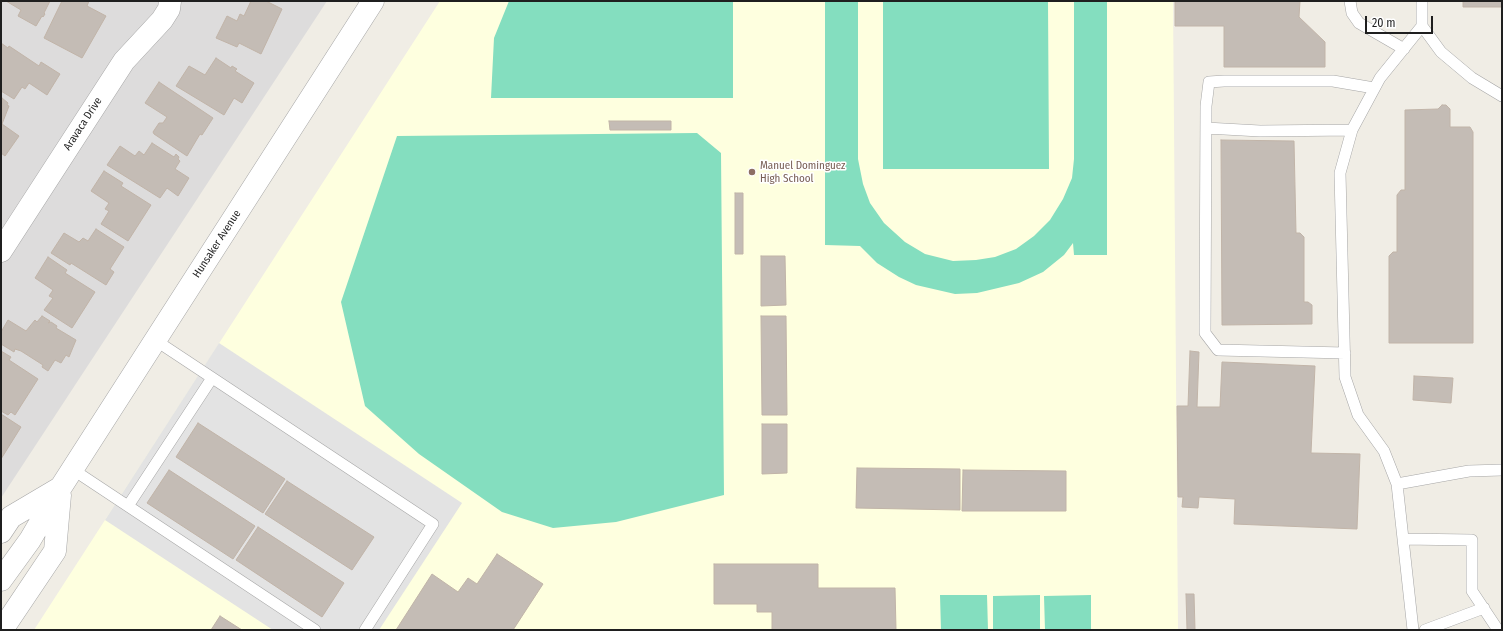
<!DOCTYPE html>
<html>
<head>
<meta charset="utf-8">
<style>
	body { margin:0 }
	#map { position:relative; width:1503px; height:631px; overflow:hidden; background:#f0ede5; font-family:"Fira Sans Condensed",sans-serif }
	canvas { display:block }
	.frame { position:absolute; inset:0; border:2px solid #1f1f1f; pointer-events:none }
	.scale { position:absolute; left:1365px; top:16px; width:68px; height:18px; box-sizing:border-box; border:2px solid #1f1f1f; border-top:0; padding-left:5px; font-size:12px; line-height:14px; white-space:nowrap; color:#1f1f1f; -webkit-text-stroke:3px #fff; paint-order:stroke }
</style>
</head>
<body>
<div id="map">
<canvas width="1503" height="631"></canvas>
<div class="frame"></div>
<div class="scale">20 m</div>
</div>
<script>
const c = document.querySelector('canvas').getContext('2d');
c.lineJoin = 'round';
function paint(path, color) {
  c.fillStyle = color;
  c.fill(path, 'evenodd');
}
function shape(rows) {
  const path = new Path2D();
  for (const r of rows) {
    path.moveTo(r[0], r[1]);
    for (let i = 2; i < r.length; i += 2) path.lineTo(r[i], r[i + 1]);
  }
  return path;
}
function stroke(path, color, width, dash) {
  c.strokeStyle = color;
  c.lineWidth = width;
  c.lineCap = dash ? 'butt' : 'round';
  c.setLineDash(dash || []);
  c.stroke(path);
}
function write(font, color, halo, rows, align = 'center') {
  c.font = font + ' "Fira Sans Condensed",sans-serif';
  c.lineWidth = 3;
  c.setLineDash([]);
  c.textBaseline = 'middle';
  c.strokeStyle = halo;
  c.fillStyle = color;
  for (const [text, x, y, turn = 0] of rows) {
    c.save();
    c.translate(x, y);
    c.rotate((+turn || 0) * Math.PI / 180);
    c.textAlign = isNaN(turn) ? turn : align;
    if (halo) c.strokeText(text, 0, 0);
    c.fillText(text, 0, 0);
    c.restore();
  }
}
paint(shape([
	[1,1,327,1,1,498]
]), '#dddcdc');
paint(shape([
	[440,1,1173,1,1178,630,34,630]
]), '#feffdf');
paint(shape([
	[509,1,733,1,733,98,491,98,494,38],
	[825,1,858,1,858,159,863,184,870,203,884,223,905,242,925,254,953,261,976,260,995,257,1016,249,1034,236,1050,220,1063,199,1072,178,1074,159,1074,1,1107,1,1107,255,1074,255,1073,243,1064,255,1043,272,1019,283,977,293,955,294,916,285,899,277,877,263,860,246,825,245],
	[883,1,1048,1,1049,169,883,169],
	[697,133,721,153,724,495,616,522,553,528,502,512,419,454,365,406,341,302,397,136],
	[940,595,987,595,988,630,941,630],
	[1040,595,1040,630,993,630,993,596],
	[1091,595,1091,630,1045,630,1044,596]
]), '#84debf');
paint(shape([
	[219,343,462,503,379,630,273,630,105,520]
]), '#e3e3e3');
const building = shape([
	[6,1,50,1,44,13,45,14,43,17,42,16,36,26,18,16,21,10,6,1],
	[62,1,89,1,87,6,106,16,82,58,44,38,62,1],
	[251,1,266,1,282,9,261,54,239,43,237,47,216,38,227,16,237,21,240,14,244,16,251,1],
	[1175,1,1300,1,1299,17,1325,42,1325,67,1224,67,1224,26,1175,26,1175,1],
	[1463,1,1502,1,1502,7,1463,7,1463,1],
	[1,43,8,48,9,46,39,66,41,62,60,74,47,95,29,83,25,89,22,87,14,99,1,91,1,43],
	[216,58,231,68,232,66,237,69,235,71,254,83,242,103,234,98,224,115,176,86,189,66,205,75,216,58],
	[159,82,213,118,202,135,200,134,187,156,154,134,153,132,159,123,163,123,167,117,145,103,159,82],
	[2,98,8,103,7,105,9,106,2,124,19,136,5,156,1,153,2,98],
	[1442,105,1446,105,1450,109,1450,127,1470,127,1473,132,1473,343,1389,343,1389,256,1393,252,1397,252,1397,195,1401,190,1405,190,1405,110,1438,109,1442,105],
	[609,121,671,121,671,130,610,130,609,121],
	[1221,140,1294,141,1296,233,1300,233,1304,237,1304,302,1308,302,1312,305,1312,324,1222,325,1221,140],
	[152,143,174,157,176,154,179,157,178,159,180,161,175,169,189,178,178,196,167,188,160,198,107,165,120,146,135,156,139,151,144,155,152,143],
	[104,171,123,183,121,186,151,205,128,241,101,224,109,211,105,209,109,203,91,191,104,171],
	[735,193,743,193,743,254,735,254,735,193],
	[96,229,124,247,110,269,114,272,106,285,71,263,70,265,51,253,64,233,79,242,83,238,88,241,96,229],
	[761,256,785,256,786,305,761,306,761,256],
	[48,257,67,270,65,273,95,292,72,328,44,310,53,298,49,296,53,290,35,278,48,257],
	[42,316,50,321,48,323,51,322,57,326,56,328,76,340,69,357,66,355,61,363,55,360,48,371,42,367,43,365,21,351,15,349,14,352,1,344,1,332,8,320,26,331,35,320,37,322,42,316],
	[761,316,786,316,787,415,762,415,761,316],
	[1,351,11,357,9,360,38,379,15,415,11,412,8,415,1,411,1,351],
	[1190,351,1199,352,1197,407,1220,407,1222,362,1315,366,1311,453,1360,454,1357,529,1234,524,1235,499,1199,497,1198,508,1182,507,1183,497,1178,497,1177,406,1188,406,1190,351],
	[1414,376,1453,378,1451,403,1413,400,1414,376],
	[1,414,21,427,1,459,1,414],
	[198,423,285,479,263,513,176,457,198,423],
	[762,424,787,424,787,473,762,474,762,424],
	[857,468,960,469,960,510,856,508,857,468],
	[169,470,255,526,233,559,147,503,169,470],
	[963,470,1066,471,1066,511,962,511,963,470],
	[287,481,374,537,352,570,265,514,287,481],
	[258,527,344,583,322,617,236,560,258,527],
	[497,554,543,584,513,630,396,630,432,574,458,592,468,578,477,584,497,554],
	[714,564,818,564,818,588,895,588,896,630,772,630,772,612,757,612,757,604,714,604,714,564],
	[1186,594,1194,594,1195,630,1187,630,1186,594],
	[220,616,242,630,211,630,220,616]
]);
paint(building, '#c4bcb5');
stroke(building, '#c1b4a8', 1);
const service = shape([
	[1350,1,1352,13,1359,23,1404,49],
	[1422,1,1422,26,1441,52,1472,78,1502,96],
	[1206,128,1260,131,1352,130],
	[155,340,433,524,365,630],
	[1345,353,1218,350,1205,333,1206,106,1209,82,1224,81,1333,81,1374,88],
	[72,469,315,630],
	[1397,484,1469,471,1502,470],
	[128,506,212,378],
	[1403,539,1472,540,1472,591,1498,630],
	[1413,630,1397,484,1384,451,1358,415,1345,377,1340,173,1352,130,1380,78,1422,26],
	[1425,630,1484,608]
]);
const minor = shape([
	[1,251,124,61,162,20,169,9,170,1],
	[1,532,11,517,60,488],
	[1,580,30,540,61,487,373,1],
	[2,630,55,551,60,495]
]);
stroke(service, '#a6a6a6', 12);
stroke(minor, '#a6a6a6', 23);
stroke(service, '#fff', 11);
stroke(minor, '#fff', 22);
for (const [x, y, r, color] of [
	[752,172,4,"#8d6e63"]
]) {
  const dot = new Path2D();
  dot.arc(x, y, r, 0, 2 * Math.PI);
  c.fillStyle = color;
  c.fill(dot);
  stroke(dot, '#fff', 1.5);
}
write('11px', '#1f1f1f', '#fff', [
	["Aravaca Drive",83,124,-57],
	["Hunsaker Avenue",217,244,-57]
]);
write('11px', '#785e54', '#fff', [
	["Manuel Dominguez",760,166],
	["High School",760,179]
], 'left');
</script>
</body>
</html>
